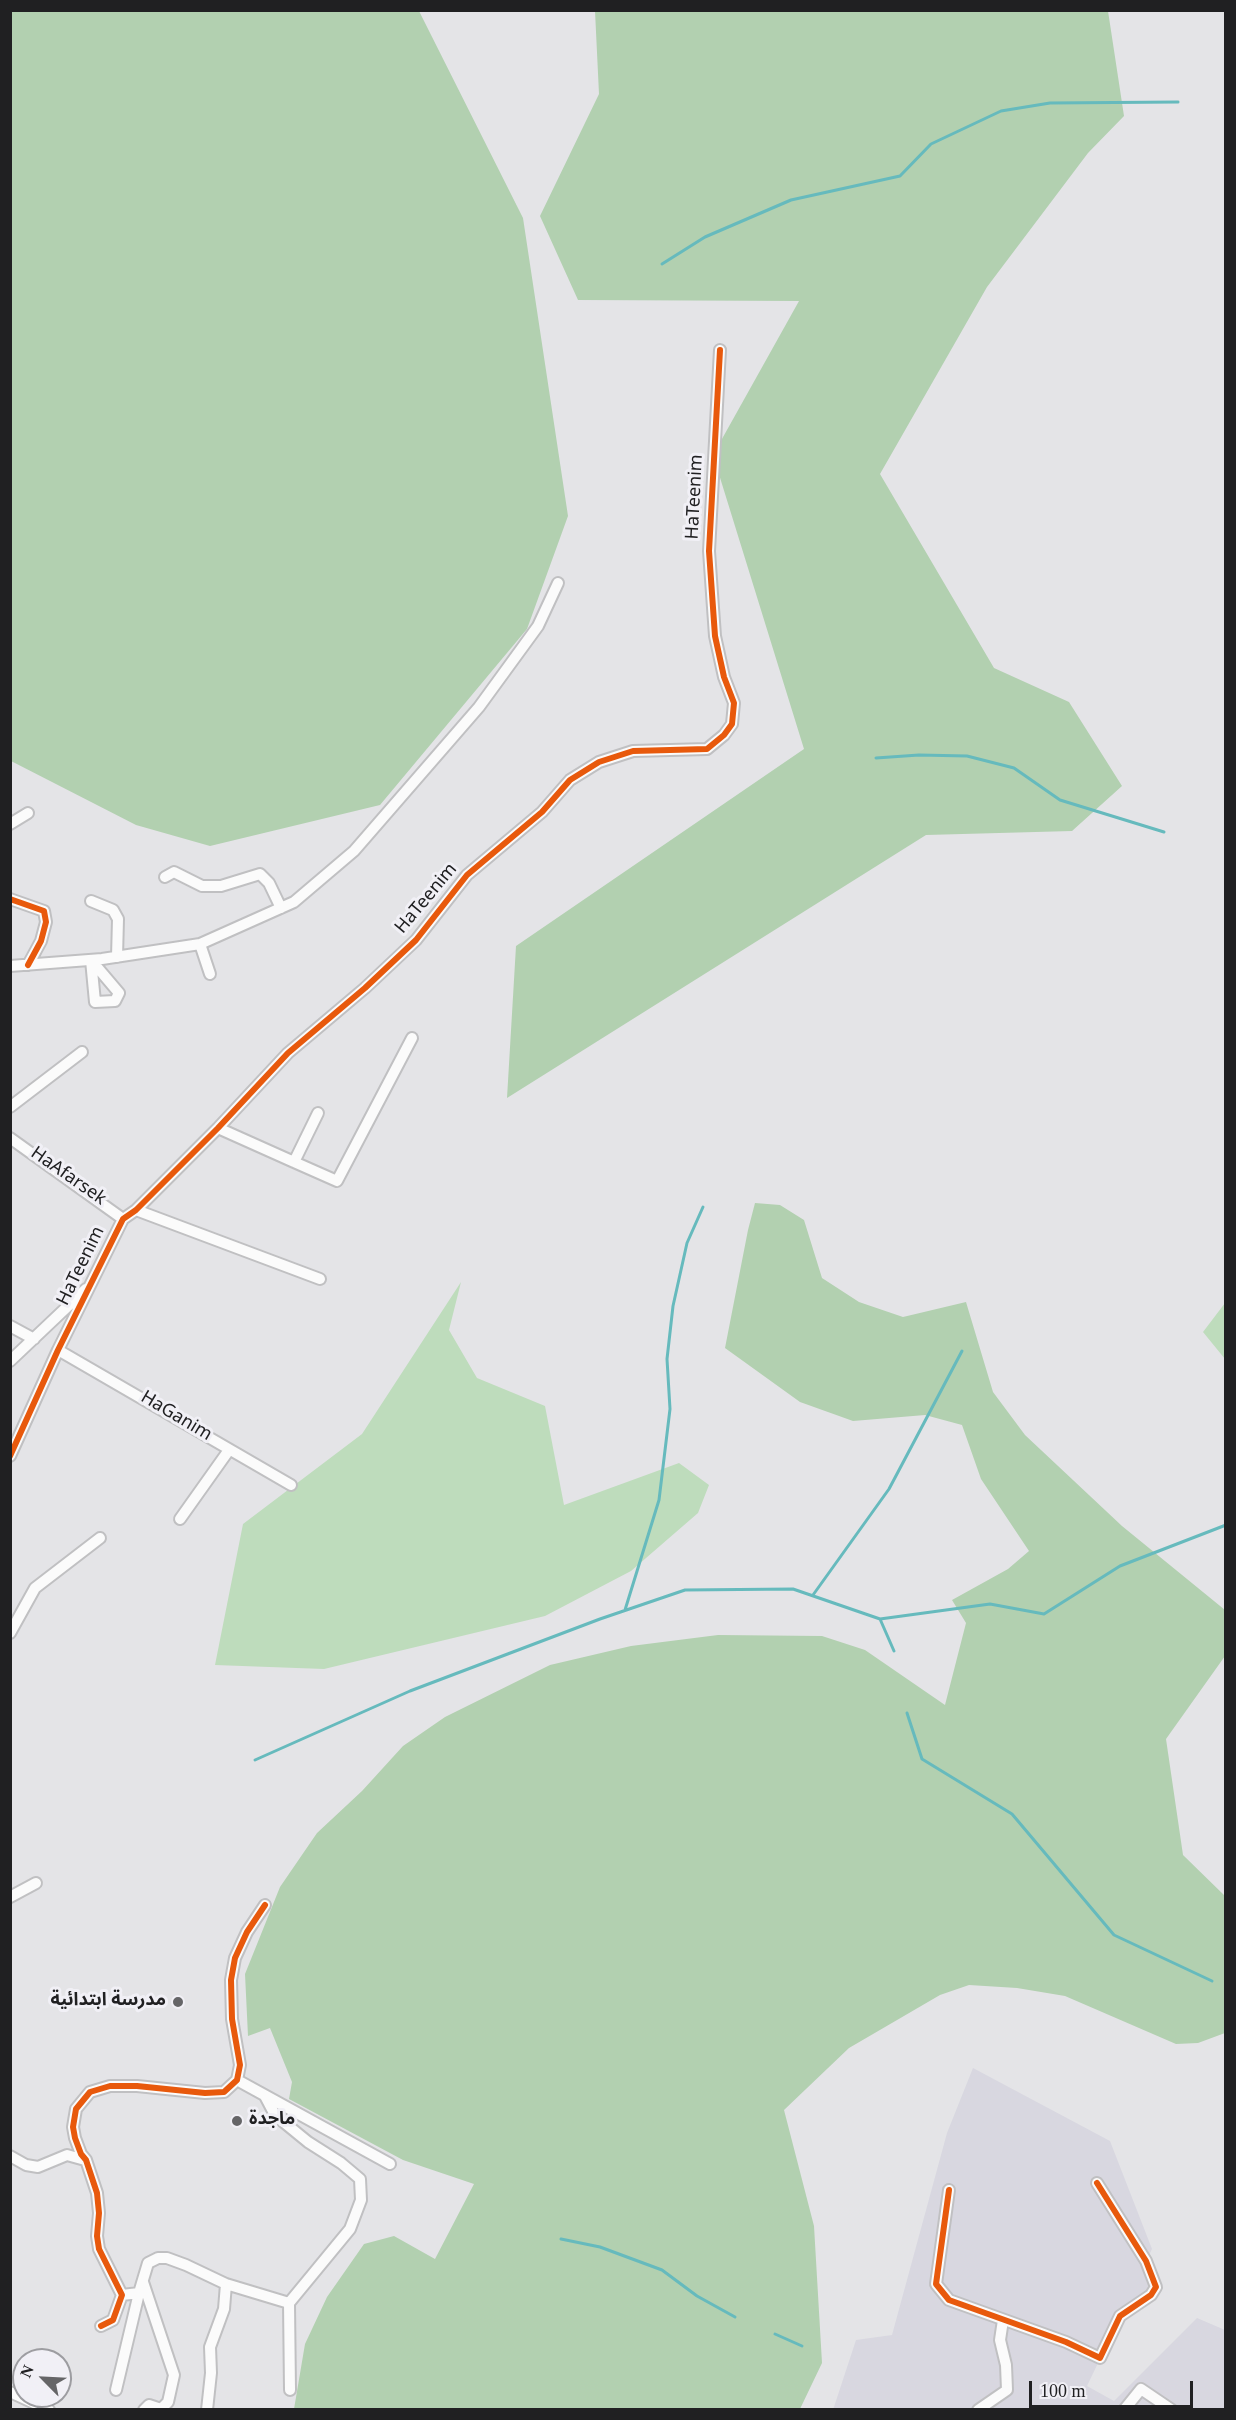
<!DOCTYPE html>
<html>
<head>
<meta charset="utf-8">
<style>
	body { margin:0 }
	#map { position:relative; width:1236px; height:2420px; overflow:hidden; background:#e4e4e7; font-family:Georgia,serif }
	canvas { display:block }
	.frame { position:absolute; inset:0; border:12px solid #202022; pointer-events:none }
	.north { position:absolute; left:12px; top:2348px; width:60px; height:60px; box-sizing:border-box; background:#f1f0f6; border:2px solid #9d9da1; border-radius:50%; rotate:294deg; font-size:16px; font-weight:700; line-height:24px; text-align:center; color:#202022 }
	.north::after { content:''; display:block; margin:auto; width:21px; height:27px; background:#656567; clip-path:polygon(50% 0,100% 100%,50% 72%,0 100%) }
	.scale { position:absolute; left:1029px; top:2381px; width:164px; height:27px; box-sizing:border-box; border:3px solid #202022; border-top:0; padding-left:8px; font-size:18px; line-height:21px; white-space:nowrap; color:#202022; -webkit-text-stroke:4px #f1f0f6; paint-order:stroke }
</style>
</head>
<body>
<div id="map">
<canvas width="1236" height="2420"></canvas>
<div class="frame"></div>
<div class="north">N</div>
<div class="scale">100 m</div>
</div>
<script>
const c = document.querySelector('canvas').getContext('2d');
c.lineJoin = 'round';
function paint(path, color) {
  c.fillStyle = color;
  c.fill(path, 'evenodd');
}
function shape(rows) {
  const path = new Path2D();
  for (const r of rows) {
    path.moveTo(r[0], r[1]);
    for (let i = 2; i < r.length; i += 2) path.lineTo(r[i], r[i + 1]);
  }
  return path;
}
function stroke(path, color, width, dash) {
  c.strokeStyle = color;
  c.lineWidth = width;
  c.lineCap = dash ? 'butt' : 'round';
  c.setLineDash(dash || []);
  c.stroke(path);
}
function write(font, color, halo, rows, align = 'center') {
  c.font = font + ' Georgia,"Noto Sans Arabic",serif';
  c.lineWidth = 6;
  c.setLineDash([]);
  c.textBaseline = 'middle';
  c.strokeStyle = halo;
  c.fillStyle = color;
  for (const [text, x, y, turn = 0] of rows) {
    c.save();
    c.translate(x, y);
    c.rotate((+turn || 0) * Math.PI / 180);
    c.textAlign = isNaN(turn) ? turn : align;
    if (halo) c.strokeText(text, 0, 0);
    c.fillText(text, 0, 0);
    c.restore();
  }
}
paint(shape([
	[973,2068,1110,2141,1152,2249,1146,2261,1149,2290,1120,2317,1087,2386,1114,2401,1197,2318,1225,2330,1225,2409,833,2410,856,2340,892,2335,947,2133]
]), '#d8d7e0');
paint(shape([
	[461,1282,449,1330,477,1378,545,1406,564,1505,679,1463,709,1485,698,1513,631,1571,545,1616,324,1669,215,1665,243,1524,362,1434],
	[1225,1303,1225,1359,1203,1332]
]), '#bedcbc');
paint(shape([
	[10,11,419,11,523,218,568,516,527,629,380,805,210,846,136,825,11,761],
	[595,11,1108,11,1124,116,1088,153,987,287,880,474,994,668,1069,702,1122,786,1072,831,926,835,507,1098,516,946,804,749,713,455,799,301,578,300,540,216,599,94],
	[755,1203,780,1205,804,1220,822,1278,859,1302,903,1317,966,1302,993,1392,1025,1435,1122,1526,1225,1610,1225,1656,1166,1739,1183,1855,1225,1896,1225,2033,1198,2043,1176,2044,1065,1996,1017,1988,969,1985,940,1995,849,2048,784,2110,814,2226,822,2363,800,2409,294,2409,305,2344,327,2297,364,2244,394,2236,435,2259,474,2184,403,2160,289,2099,292,2082,270,2028,248,2036,245,1974,280,1887,317,1833,362,1791,403,1746,445,1717,550,1665,631,1646,718,1635,822,1636,865,1650,945,1705,966,1623,952,1600,1008,1569,1029,1551,981,1479,962,1425,925,1415,853,1421,800,1402,725,1348,748,1230]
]), '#b2d0b0');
stroke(shape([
	[662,264,705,237,791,200,900,176,931,144,1001,111,1050,103,1178,102],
	[876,758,919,755,967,756,1014,768,1060,800,1164,832],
	[813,1595,889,1489,962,1351],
	[625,1610,659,1500,670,1409,667,1359,673,1306,687,1243,703,1207],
	[880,1619,990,1604,1044,1614,1120,1566,1226,1525],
	[907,1713,922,1759,1012,1814,1114,1935,1212,1981],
	[255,1760,410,1691,600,1619,685,1590,793,1589,880,1619,894,1651],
	[561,2239,600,2247,662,2270,697,2296,735,2317],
	[775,2334,802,2346]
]), '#66babd', 3);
const minor = shape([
	[10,824,28,813],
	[165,877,174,872,202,886,221,886,260,874,269,883,281,908],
	[10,899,44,911,46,922,41,941,28,965],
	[91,901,113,910,118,919,117,957],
	[200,944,210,974],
	[91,960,119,993,115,1001,95,1002,91,960],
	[10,966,102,959,200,944,294,902,354,851,479,707,538,626,558,583],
	[10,1107,82,1052],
	[218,1128,294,1162,318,1113],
	[10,1138,123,1219],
	[294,1162,337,1181,412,1038],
	[136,1210,320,1279],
	[10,1326,34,1339],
	[58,1350,291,1485],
	[10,1361,86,1289],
	[10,1456,58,1350,123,1219,136,1210,218,1128,288,1053,365,988,416,940,467,875,542,812,570,780,599,762,633,751,707,749,724,735,732,724,734,703,724,677,715,636,709,551,720,350],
	[180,1519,229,1450],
	[10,1633,35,1588,100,1538],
	[10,1897,36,1883],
	[237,2080,390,2164],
	[265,2096,275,2115,308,2142,341,2163,360,2179,361,2200,350,2229,289,2303,290,2390],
	[10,2156,26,2165,38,2167,67,2155,85,2160],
	[949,2190,936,2284,949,2300,1066,2342,1100,2358,1120,2316,1151,2295,1156,2287,1146,2261,1097,2183],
	[143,2282,174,2375,168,2402,161,2409,149,2405,144,2410],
	[122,2295,139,2293,148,2263,158,2258,167,2258,186,2265,226,2284,289,2303],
	[101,2326,113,2320,122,2295,99,2249,97,2236,99,2213,97,2193,86,2160,81,2154,75,2138,73,2127,76,2109,90,2092,110,2086,137,2086,205,2093,224,2092,237,2080,240,2065,232,2019,231,1980,235,1958,247,1932,265,1905],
	[116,2390,139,2293],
	[10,2392,49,2410],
	[207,2410,211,2373,210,2347,224,2309,226,2284],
	[978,2410,1007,2390,1006,2365,1000,2340,1003,2320],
	[1124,2410,1141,2389,1172,2410]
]);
stroke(minor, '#c0c0c2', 14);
stroke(minor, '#fbfbfb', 10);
stroke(shape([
	[10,899,44,911,46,922,41,941,28,965],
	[10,1456,58,1350,123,1219,136,1210,218,1128,288,1053,365,988,416,940,467,875,542,812,570,780,599,762,633,751,707,749,724,735,732,724,734,703,724,677,715,636,709,551,720,350],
	[949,2190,936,2284,949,2300,1066,2342,1100,2358,1120,2316,1151,2295,1156,2287,1146,2261,1097,2183],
	[101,2326,113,2320,122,2295,99,2249,97,2236,99,2213,97,2193,86,2160,81,2154,75,2138,73,2127,76,2109,90,2092,110,2086,137,2086,205,2093,224,2092,237,2080,240,2065,232,2019,231,1980,235,1958,247,1932,265,1905]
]), '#e8590c', 6);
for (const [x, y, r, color] of [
	[178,2002,6,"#656567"],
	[237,2121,6,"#656567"]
]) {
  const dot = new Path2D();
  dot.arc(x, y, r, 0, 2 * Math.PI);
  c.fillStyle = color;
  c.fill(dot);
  stroke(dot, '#f1f0f6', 2);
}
write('18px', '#202022', '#f1f0f6', [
	["HaTeenim",697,497,-87],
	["HaTeenim",428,900,-50],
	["HaAfarsek",67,1178,35],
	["HaTeenim",83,1267,-64],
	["HaGanim",175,1418,31]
]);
write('bold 18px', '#202022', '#f1f0f6', [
	["مدرسة ابتدائية",166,2002],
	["ماجدة",249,2121,"left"]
], 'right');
</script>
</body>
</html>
